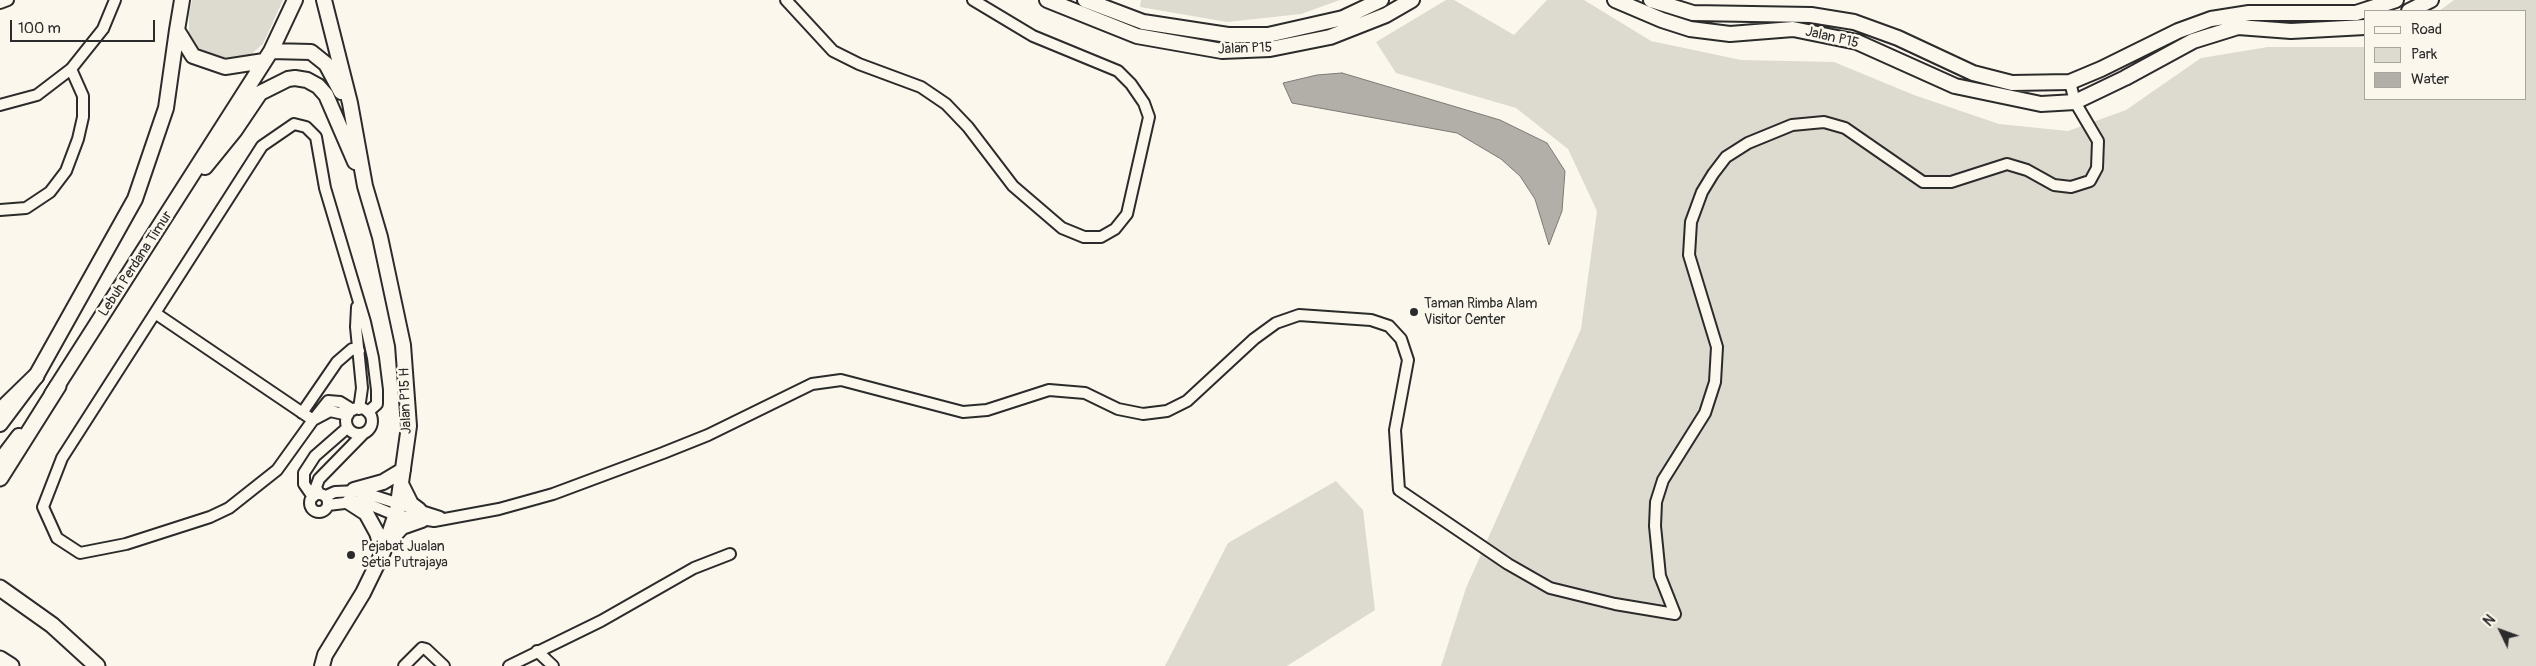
<!DOCTYPE html>
<html>
<head>
<meta charset="utf-8">
<style>
	body { margin:0 }
	#map { position:relative; width:2536px; height:666px; overflow:hidden; background:#fbf7ec; font-family:Pangolin,sans-serif }
	canvas { display:block }
	.legend { position:absolute; left:2364px; top:10px; width:162px; height:90px; box-sizing:border-box; background:#fbf7ec; border:1px solid #a8a59f; margin:0; padding:6px 9px; list-style:none; font-size:15px; color:#2b2b2b }
	.legend li { display:flex; align-items:center; gap:10px; height:25px }
	.legend b { width:25px; border:1px solid #a8a59f }
	.north { position:absolute; left:2476px; top:606px; width:50px; height:50px; -webkit-text-stroke:4px #fbf7ec; paint-order:stroke; rotate:312deg; font-size:14px; font-weight:700; line-height:20px; text-align:center; color:#2b2b2b }
	.north::after { content:''; display:block; margin:auto; width:18px; height:22px; background:#2b2b2b; clip-path:polygon(50% 0,100% 100%,50% 72%,0 100%) }
	.scale { position:absolute; left:10px; top:20px; width:145px; height:22px; box-sizing:border-box; border:2px solid #2b2b2b; border-top:0; padding-left:6px; font-size:15px; line-height:18px; white-space:nowrap; color:#2b2b2b; -webkit-text-stroke:4px #fbf7ec; paint-order:stroke }
</style>
</head>
<body>
<div id="map">
<canvas width="2536" height="666"></canvas>
<ul class="legend">
<li><b style="height:6px;background:#fbf7ec"></b>Road</li>
<li><b style="height:14px;background:#dddad0"></b>Park</li>
<li><b style="height:14px;background:#b1afa7"></b>Water</li>
</ul>
<div class="north">N</div>
<div class="scale">100 m</div>
</div>
<script>
const c = document.querySelector('canvas').getContext('2d');
c.lineJoin = 'round';
function paint(path, color) {
  c.fillStyle = color;
  c.fill(path, 'evenodd');
}
function shape(rows) {
  const path = new Path2D();
  for (const r of rows) {
    if (r.length === 3) {
      path.moveTo(r[0] + r[2], r[1]);
      path.arc(r[0], r[1], r[2], 0, 2 * Math.PI);
      continue;
    }
    path.moveTo(r[0], r[1]);
    for (let i = 2; i < r.length; i += 2) path.lineTo(r[i], r[i + 1]);
  }
  return path;
}
function stroke(path, color, width, dash) {
  c.strokeStyle = color;
  c.lineWidth = width;
  c.lineCap = dash ? 'butt' : 'round';
  c.setLineDash(dash || []);
  c.stroke(path);
}
function write(font, color, halo, rows, align = 'center') {
  c.font = font + ' Pangolin,sans-serif';
  c.lineWidth = 5;
  c.setLineDash([]);
  c.textBaseline = 'middle';
  c.strokeStyle = halo;
  c.fillStyle = color;
  for (const [text, x, y, turn = 0] of rows) {
    c.save();
    c.translate(x, y);
    c.rotate((+turn || 0) * Math.PI / 180);
    c.textAlign = isNaN(turn) ? turn : align;
    if (halo) c.strokeText(text, 0, 0);
    c.fillText(text, 0, 0);
    c.restore();
  }
}
paint(shape([
	[192,0,283,0,263,44,249,56,229,63,200,50,189,33,189,14],
	[1141,0,1340,0,1301,14,1227,22,1140,7],
	[1446,0,1454,0,1514,35,1547,0,1584,0,1651,41,1741,60,1834,62,1914,95,1999,124,2068,131,2126,110,2201,58,2268,47,2365,47,2365,99,2525,99,2525,11,2439,11,2454,0,2536,0,2536,666,1441,666,1466,588,1581,329,1597,211,1568,149,1516,108,1396,73,1376,42],
	[1336,481,1363,510,1375,610,1287,666,1165,666,1228,543]
]), '#dddad0');
const water = shape([
	[1342,73,1500,120,1547,143,1565,171,1562,211,1549,245,1535,199,1520,176,1501,159,1457,133,1292,103,1283,83,1317,75,1342,73]
]);
paint(water, '#b1afa7');
stroke(water, '#7b7a75', 1);
const street = shape([
	[786,0,833,51,859,64,921,87,946,104,968,127,1013,186,1062,228,1084,237,1101,237,1115,229,1127,214,1149,117,1144,103,1131,84,1118,71,1033,36,973,0],
	[0,3,8,0],
	[0,105,37,95,71,69,103,29,115,0],
	[0,210,26,208,50,192,66,171,78,139,83,117,83,96,71,69],
	[357,307,356,327,362,388,359,409],
	[155,313,313,420,328,401,340,402,353,410],
	[359,421,13],
	[302,413,337,362,352,349,359,351],
	[348,415,330,411,313,420,277,470,229,508,210,517,126,544,80,553,57,538,43,507,62,458,262,146,294,124,306,127,316,137,325,188,365,322,373,358,377,390,377,404,368,412],
	[319,503,9],
	[319,494,316,487,319,479,363,434],
	[326,496,335,492,359,491,440,517],
	[313,497,304,484,304,473,315,456,347,428],
	[328,505,361,501,395,515,434,521,499,509,553,494,663,453,708,435,812,384,841,380,963,412,987,410,1049,390,1085,393,1118,409,1143,414,1167,411,1187,401,1254,339,1276,323,1299,315,1371,320,1389,326,1401,339,1408,360,1395,430,1399,490,1508,564,1550,588,1615,604,1675,614],
	[1675,614,1660,576,1655,526,1656,502,1663,480,1705,413,1715,382,1717,347,1689,255,1691,222,1702,192,1713,174,1726,157,1748,143,1792,125,1824,122,1845,128,1923,182,1951,182,2007,164,2027,170,2054,185,2071,187,2090,181,2097,168,2098,141,2075,102,2070,82],
	[537,651,553,666],
	[404,666,422,648,426,649,444,666],
	[509,666,601,621,694,568,730,554]
]);
const secondary = shape([
	[182,0,177,30,193,56,225,67,264,61],
	[1047,0,1137,36,1222,51,1270,49,1330,37,1386,15,1412,0],
	[1085,0,1143,22,1228,35,1268,35,1343,18,1381,0],
	[1615,0,1662,20,1690,29,1730,34,1793,29,1857,42,1955,86,2041,104,2075,102,2125,78,2193,41,2238,27,2291,31,2365,27],
	[1651,0,1693,13,1811,15,1854,22,1898,38,1973,73,2012,83,2070,82,2101,69,2178,31,2211,19,2249,13,2356,13,2396,0],
	[2409,11,2431,0],
	[271,51,311,52,326,64,341,92],
	[205,167,235,130,260,93,288,79,295,78,307,80,318,86,326,95,355,162],
	[52,394,271,51,295,0],
	[0,424,36,376,135,199,166,108,177,30],
	[0,461,19,436],
	[401,484,411,504,419,510],
	[354,490,383,482,403,470],
	[349,502,366,513,377,533,383,552],
	[389,541,402,527,422,520],
	[322,666,325,655,363,593,383,552,397,511,409,426,403,345,380,237,365,186,350,103,324,0]
]);
const primary = shape([
	[0,411,36,376],
	[0,478,58,386],
	[0,588,52,625,97,666],
	[0,659,11,666]
]);
stroke(street, '#2b2b2b', 14);
stroke(secondary, '#2b2b2b', 18);
stroke(primary, '#2b2b2b', 19);
stroke(street, '#fbf7ec', 10);
stroke(secondary, '#fbf7ec', 14);
stroke(primary, '#fbf7ec', 15);
for (const [x, y, r, color] of [
	[1414,312,5,"#2b2b2b"],
	[351,555,5,"#2b2b2b"]
]) {
  const dot = new Path2D();
  dot.arc(x, y, r, 0, 2 * Math.PI);
  c.fillStyle = color;
  c.fill(dot);
  stroke(dot, '#fbf7ec', 2);
}
write('14px', '#2b2b2b', '#fbf7ec', [
	["Jalan P15",1832,38,13],
	["Jalan P15",1245,49,-2],
	["Lebuh Perdana Timur",136,264,-57],
	["Jalan P15 H",406,401,-92]
]);
write('14px', '#2b2b2b', '#fbf7ec', [
	["Taman Rimba Alam",1424,304],
	["Visitor Center",1424,320],
	["Pejabat Jualan",361,547],
	["Setia Putrajaya",361,563]
], 'left');
</script>
</body>
</html>
